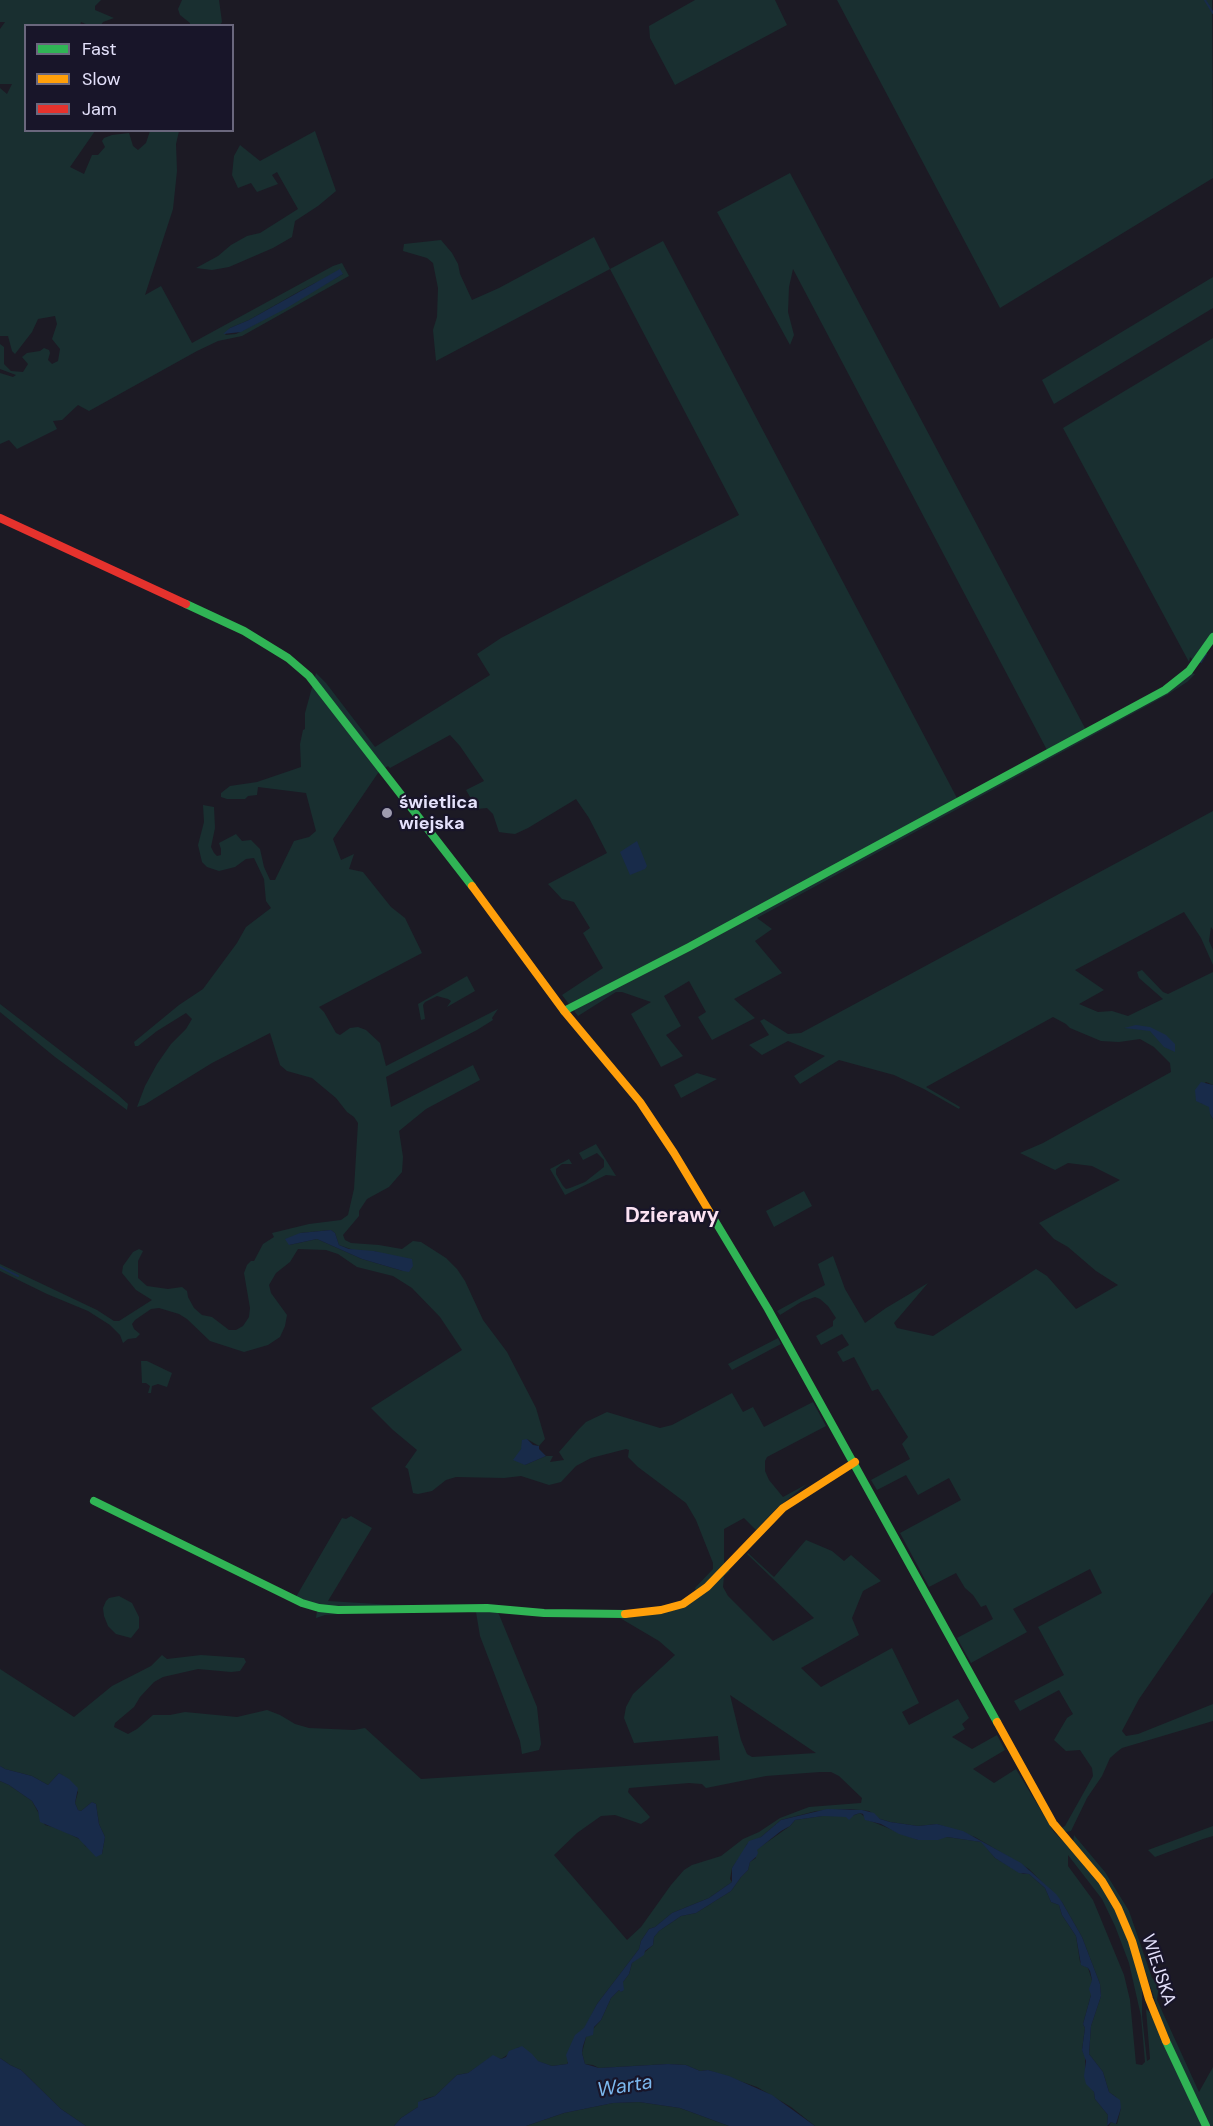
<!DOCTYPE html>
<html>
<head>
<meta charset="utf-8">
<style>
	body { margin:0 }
	#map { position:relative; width:1213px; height:2126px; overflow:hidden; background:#1c1a24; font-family:"DM Sans",sans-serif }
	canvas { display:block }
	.legend { position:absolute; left:24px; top:24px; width:210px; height:108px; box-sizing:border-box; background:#181529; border:2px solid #6a677d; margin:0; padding:8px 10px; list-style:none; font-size:18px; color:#e4e1fb }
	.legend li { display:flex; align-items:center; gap:12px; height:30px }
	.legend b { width:30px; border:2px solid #6a677d }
</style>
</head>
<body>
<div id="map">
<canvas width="1213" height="2126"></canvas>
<ul class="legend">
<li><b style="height:8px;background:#30b455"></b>Fast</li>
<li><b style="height:8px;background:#ff9f0a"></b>Slow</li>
<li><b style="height:8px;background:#e5322d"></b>Jam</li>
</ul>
</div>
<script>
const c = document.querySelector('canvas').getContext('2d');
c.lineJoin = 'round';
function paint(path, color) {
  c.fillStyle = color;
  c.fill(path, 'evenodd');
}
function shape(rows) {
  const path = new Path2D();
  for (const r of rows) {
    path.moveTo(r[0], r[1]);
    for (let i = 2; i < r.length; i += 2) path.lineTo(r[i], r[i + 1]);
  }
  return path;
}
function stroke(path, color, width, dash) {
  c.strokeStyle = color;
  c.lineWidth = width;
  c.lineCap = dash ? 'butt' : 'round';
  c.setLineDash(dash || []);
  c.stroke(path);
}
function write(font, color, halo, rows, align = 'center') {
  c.font = font + ' "DM Sans",sans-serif';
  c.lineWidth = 4.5;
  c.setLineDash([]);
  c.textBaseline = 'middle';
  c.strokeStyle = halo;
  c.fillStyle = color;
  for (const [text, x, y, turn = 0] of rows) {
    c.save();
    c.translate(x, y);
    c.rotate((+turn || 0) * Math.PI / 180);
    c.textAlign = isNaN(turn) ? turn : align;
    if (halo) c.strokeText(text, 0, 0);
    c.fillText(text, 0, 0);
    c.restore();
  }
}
paint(shape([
	[0,0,101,0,95,6,95,10,114,18,103,22,101,25,88,25,81,22,80,25,26,26,26,130,95,131,70,167,84,174,92,155,98,155,105,147,102,141,104,138,112,135,129,133,133,146,138,150,146,143,150,131,179,131,176,144,177,171,173,209,145,295,161,286,192,343,333,266,342,263,349,276,242,336,218,341,197,351,89,411,78,405,62,420,53,421,57,429,17,449,9,440,0,444,0,373,13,377,16,375,0,369,0,344,4,347,4,364,11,371,23,372,28,364,22,357,27,353,40,351,44,348,49,350,50,353,48,360,52,364,58,361,60,349,52,339,57,324,55,316,38,319,32,332,15,354,12,351,8,336,0,336,0,88,7,94,12,84,0,84,0,29,5,22,0,22],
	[343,274,257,323,236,334,225,335,230,328,249,320,300,291,315,283],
	[182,0,219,0,222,22,220,25,190,25,190,23,180,15,178,9],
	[695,0,775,0,787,25,675,85,650,38,649,26],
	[837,0,1212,0,1213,178,1000,308],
	[315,131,336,191,318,206,295,221,292,237,273,248,229,267,212,270,196,268,218,256,231,245,247,236,260,233,298,209,277,172,272,175,278,184,257,192,251,183,238,188,232,175,234,156,240,145,260,161],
	[790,173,1086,730,1192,673,1195,674,1187,682,1167,695,757,918,772,929,755,941,782,973,734,999,755,1018,712,1040,698,1017,706,1012,689,981,664,996,681,1026,666,1035,683,1056,661,1067,631,1014,651,1002,622,992,616,992,578,1016,562,995,603,968,583,933,590,928,574,902,562,899,548,884,607,853,589,818,576,799,528,828,515,834,506,833,499,832,493,814,487,808,477,809,466,790,484,781,460,746,450,735,390,768,388,766,378,773,333,839,341,860,354,854,349,869,363,872,391,907,405,918,422,953,319,1007,324,1012,336,1033,340,1035,350,1028,358,1027,366,1030,380,1043,386,1066,498,1009,492,1018,493,1020,477,1030,386,1077,391,1107,473,1065,480,1080,426,1109,399,1131,403,1157,402,1172,389,1187,367,1199,359,1211,359,1216,343,1235,345,1240,351,1243,379,1245,396,1248,402,1249,413,1241,421,1242,446,1258,457,1269,465,1281,483,1320,507,1352,536,1408,545,1439,539,1446,527,1439,518,1455,525,1465,546,1456,553,1456,550,1462,564,1460,559,1452,579,1429,586,1422,607,1412,660,1428,672,1425,732,1393,743,1412,753,1407,764,1427,813,1402,826,1426,767,1457,765,1461,765,1471,769,1480,783,1497,807,1484,777,1508,756,1530,744,1518,724,1529,724,1564,730,1571,724,1576,723,1587,728,1596,773,1641,814,1618,747,1554,748,1553,774,1577,806,1540,832,1551,844,1561,851,1555,881,1581,863,1591,852,1618,859,1635,801,1668,821,1687,892,1648,919,1703,902,1712,909,1725,958,1699,969,1718,962,1724,965,1729,952,1737,972,1749,997,1735,1005,1750,973,1769,994,1783,1016,1769,1054,1832,1069,1847,1099,1883,1116,1911,1129,1943,1142,1986,1142,2016,1147,2061,1150,2059,1146,2009,1151,2014,1202,2126,1109,2126,1111,2122,1117,2124,1121,2108,1116,2097,1109,2092,1103,2072,1089,2054,1091,2026,1101,1996,1100,1984,1082,1937,1062,1902,1029,1869,975,1837,937,1824,918,1826,890,1822,880,1819,869,1811,850,1809,816,1811,781,1820,761,1837,747,1844,744,1851,732,1868,730,1879,732,1882,709,1898,672,1913,655,1927,649,1929,641,1941,639,1949,597,2004,567,2064,552,2066,537,2061,519,2047,501,2059,493,2056,468,2073,457,2075,435,2096,424,2099,418,2107,401,2118,394,2126,86,2126,61,2109,21,2070,10,2065,0,2058,0,1781,9,1785,32,1801,45,1825,60,1829,83,1841,85,1846,102,1854,105,1837,99,1824,96,1804,92,1802,81,1811,78,1810,75,1803,78,1792,62,1775,59,1773,48,1785,32,1776,5,1769,0,1766,0,1669,74,1717,112,1686,151,1666,162,1655,167,1659,201,1655,244,1658,246,1662,240,1671,231,1672,198,1669,163,1677,154,1682,140,1697,134,1707,115,1723,114,1727,128,1734,137,1729,153,1715,170,1715,185,1712,237,1717,267,1710,280,1715,295,1724,309,1728,354,1730,365,1728,421,1779,720,1760,718,1736,634,1743,624,1718,626,1707,633,1694,675,1655,659,1641,620,1618,645,1609,679,1602,696,1592,695,1588,713,1569,713,1563,696,1520,686,1503,638,1467,628,1457,629,1450,626,1449,591,1458,576,1466,561,1482,549,1485,521,1476,504,1478,456,1477,446,1480,432,1491,418,1494,413,1493,408,1469,405,1467,417,1450,393,1430,371,1408,462,1350,440,1317,412,1288,393,1276,357,1267,338,1254,326,1250,298,1249,290,1262,276,1273,269,1285,271,1293,287,1315,285,1326,280,1337,268,1345,244,1352,210,1341,187,1319,179,1314,159,1308,151,1309,135,1320,132,1324,134,1329,140,1334,136,1338,128,1339,123,1343,120,1335,110,1325,88,1311,47,1294,0,1271,0,1264,97,1310,114,1321,119,1321,152,1300,136,1290,122,1273,123,1266,133,1252,139,1249,143,1251,138,1261,138,1278,147,1286,168,1289,182,1287,187,1291,188,1297,194,1308,202,1315,212,1317,229,1330,236,1330,243,1326,249,1317,250,1308,244,1273,247,1265,251,1261,254,1261,263,1244,274,1237,272,1233,309,1224,341,1220,348,1215,354,1189,358,1123,354,1117,347,1112,336,1098,312,1078,287,1071,280,1065,270,1033,212,1063,144,1105,137,1107,145,1086,157,1064,171,1044,186,1029,192,1019,186,1013,157,1031,138,1046,135,1046,134,1042,179,1005,203,989,237,943,246,927,271,908,266,901,264,879,254,858,246,859,235,867,219,871,207,867,202,862,198,845,204,822,203,805,214,807,215,828,211,847,214,853,217,856,221,855,221,849,219,843,236,834,242,841,251,840,260,849,264,867,270,880,275,880,294,841,309,837,316,831,306,793,258,787,257,795,248,796,245,799,227,799,221,797,221,793,230,786,257,782,301,767,300,744,303,730,305,729,305,713,316,673,326,683,375,747,490,675,477,654,501,638,739,515,610,269,436,361,433,330,437,317,438,288,433,263,427,258,403,251,404,244,441,240,452,253,458,264,460,274,472,300,499,288,594,237,610,269,663,241,957,798,1047,750,793,269,789,287,788,312,794,335,790,345,717,212],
	[331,1230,335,1233,339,1245,359,1252,374,1251,387,1255,403,1271,362,1259,317,1239,289,1245,300,1233],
	[730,1695,816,1753,752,1757,747,1754,741,1740],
	[820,1772,831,1772,839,1776,862,1798,861,1803,809,1807,780,1818,759,1832,743,1839,721,1856,692,1865,684,1870,671,1885,641,1927,627,1940,554,1855,577,1833,601,1816,615,1815,641,1824,647,1820,650,1817,628,1792,629,1788,689,1783,702,1784,706,1788,766,1776],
	[1068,1855,1102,1899,1115,1926,1129,1963,1141,2016,1145,2062,1142,2065,1136,2064,1130,2000,1124,1975,1093,1900,1068,1866],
	[1213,277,1213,308,1054,404,1042,380],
	[1213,338,1213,635,1194,661,1190,657,1189,662,1063,428],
	[1213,811,1213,930,1211,927,1209,941,1213,950,1213,965,1201,938,1184,912,1075,970,1104,990,1079,1004,1098,1012,1112,1011,1128,1016,1163,999,1139,978,1137,972,1142,970,1163,992,1168,994,1213,972,1213,1085,1206,1082,1196,1090,1196,1095,1202,1104,1206,1104,1210,1107,1210,1114,1213,1119,1213,1592,1139,1699,1122,1731,1126,1736,1138,1734,1213,1704,1213,1721,1122,1748,1118,1751,1110,1758,1102,1776,1087,1798,1071,1831,1066,1832,1061,1828,1065,1826,1093,1776,1092,1768,1080,1750,1066,1751,1054,1740,1067,1718,1073,1714,1059,1690,1020,1711,1014,1701,1064,1675,1038,1627,1102,1593,1090,1569,1013,1609,1027,1632,971,1663,957,1638,993,1619,986,1605,981,1607,973,1595,965,1588,956,1573,929,1587,900,1533,961,1500,949,1478,918,1495,906,1475,877,1490,871,1480,910,1459,902,1444,908,1437,878,1389,872,1391,854,1357,843,1362,837,1352,849,1345,842,1334,821,1345,816,1336,833,1326,833,1321,836,1318,828,1306,820,1299,815,1297,801,1302,780,1315,777,1311,825,1285,818,1264,833,1256,845,1289,865,1323,886,1308,928,1283,894,1323,897,1328,933,1336,1036,1269,1047,1276,1076,1309,1118,1285,1096,1271,1068,1247,1054,1239,1039,1223,1120,1180,1092,1166,1068,1163,1055,1170,1020,1153,1043,1143,1171,1072,1170,1063,1154,1047,1140,1039,1119,1042,1101,1041,1070,1028,1066,1024,1053,1017,926,1087,960,1107,959,1109,924,1089,894,1075,839,1060,800,1084,794,1076,825,1056,788,1041,762,1055,749,1045,769,1035,760,1021,764,1019,788,1034,801,1033],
	[467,976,475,991,447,1007,451,1001,448,999,437,996,425,1002,423,1005,425,1019,421,1020,418,1004],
	[0,1004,118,1095,128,1104,127,1110,55,1057,0,1012],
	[697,1073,717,1079,681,1098,674,1085],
	[596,1144,616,1176,606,1175,565,1195,550,1169,569,1159,572,1164,562,1164,556,1169,556,1174,563,1186,566,1189,570,1188,585,1182,604,1167,604,1160,597,1153,583,1160,579,1153],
	[804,1191,812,1206,774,1227,766,1211],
	[778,1338,781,1344,732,1370,728,1364],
	[141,1361,147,1361,172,1373,167,1387,158,1384,152,1386,151,1393,148,1393,150,1386,146,1383,142,1383],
	[351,1516,372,1528,328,1601,393,1605,453,1605,325,1615,316,1618,317,1611,293,1602,342,1518,346,1519],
	[119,1596,132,1603,139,1617,139,1628,131,1638,116,1634,108,1626,104,1616,103,1608,106,1601,109,1598],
	[476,1612,498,1612,537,1707,541,1744,539,1750,522,1754,520,1741,480,1636],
	[860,1813,868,1820,918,1840,947,1837,982,1842,995,1858,1023,1874,1029,1874,1045,1888,1051,1902,1059,1905,1062,1915,1076,1936,1080,1962,1088,1968,1092,1980,1091,1995,1083,2024,1085,2028,1082,2050,1085,2056,1085,2068,1091,2088,1094,2092,1095,2099,1108,2115,1107,2126,815,2126,791,2107,757,2087,708,2070,700,2071,686,2065,668,2064,599,2068,593,2065,585,2064,582,2053,586,2037,601,2020,611,1998,619,1990,622,1992,623,1982,629,1974,632,1963,653,1945,654,1937,659,1931,681,1916,696,1913,731,1891,741,1877,748,1870,750,1862,756,1858,756,1850,790,1826,795,1820,822,1816,852,1816],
	[1213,1826,1213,1836,1203,1839,1155,1857,1148,1850],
	[1074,1835,1105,1872,1129,1911,1152,1978,1159,1985,1157,2000,1199,2092,1213,2067,1213,2126,1209,2126,1164,2028,1135,1940,1073,1842],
	[639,2102,680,2108,729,2126,526,2126,564,2113,613,2103]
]), '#192f30');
paint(shape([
	[340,269,343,274,285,309,241,332,223,334,230,328,249,320],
	[637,841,647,866,645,869,630,875,620,852],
	[1136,1025,1150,1027,1166,1035,1175,1044,1175,1052,1164,1047,1150,1031,1124,1028],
	[1201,1082,1213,1085,1213,1119,1210,1114,1209,1107,1196,1101,1195,1090],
	[331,1230,335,1233,339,1245,349,1249,374,1251,412,1259,413,1266,409,1272,403,1271,362,1259,317,1239,289,1245,285,1239,300,1233],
	[527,1439,533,1445,539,1446,539,1449,546,1456,525,1465,513,1460,521,1449,522,1440],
	[0,1766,5,1769,32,1776,48,1785,59,1773,69,1779,78,1788,75,1803,78,1810,81,1811,92,1802,96,1804,99,1824,105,1837,102,1854,96,1857,78,1838,40,1822,38,1811,32,1801,9,1785,0,1781],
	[827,1809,862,1810,874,1813,880,1819,890,1822,918,1826,937,1824,963,1831,1021,1863,1056,1894,1062,1902,1082,1937,1100,1984,1101,1996,1091,2026,1089,2054,1103,2072,1109,2092,1120,2100,1121,2108,1116,2124,1111,2122,1107,2126,1108,2115,1095,2099,1094,2092,1086,2084,1084,2076,1086,2061,1082,2050,1085,2028,1083,2024,1091,1995,1089,1989,1092,1980,1090,1971,1088,1968,1081,1965,1076,1936,1062,1915,1059,1905,1051,1902,1045,1888,1029,1874,1019,1873,995,1858,981,1842,947,1837,938,1840,918,1840,899,1834,881,1824,865,1820,863,1814,860,1813,854,1815,849,1820,846,1817,823,1816,795,1820,790,1826,781,1831,757,1850,758,1853,756,1857,750,1862,748,1870,741,1877,731,1891,696,1913,681,1916,659,1931,654,1937,653,1945,645,1951,644,1955,632,1963,629,1974,623,1982,624,1990,621,1992,619,1990,611,1998,601,2020,594,2027,593,2035,586,2037,583,2046,582,2053,585,2064,599,2068,668,2064,686,2065,700,2071,708,2070,729,2076,772,2095,815,2126,729,2126,680,2108,639,2102,613,2103,564,2113,526,2126,394,2126,401,2118,418,2107,418,2102,435,2096,457,2075,468,2073,493,2055,501,2059,506,2057,509,2051,522,2046,532,2054,538,2061,552,2066,567,2064,568,2063,566,2055,575,2035,584,2028,597,2004,639,1949,641,1941,649,1929,655,1927,672,1913,709,1898,732,1882,732,1868,749,1841,761,1837,781,1820],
	[0,2058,10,2065,21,2070,61,2109,86,2126,0,2126]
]), '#182b4a');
stroke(shape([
	[1205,0,1213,13],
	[1201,662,1206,654],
	[0,1267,18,1276]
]), '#182b4a', 2);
stroke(shape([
	[186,604,244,631,288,658,309,676,472,886],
	[564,1011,689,947,1165,690,1189,671,1213,637],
	[712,1216,768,1309,997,1722],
	[94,1501,302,1603,319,1608,338,1610,487,1608,544,1613,625,1614],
	[1166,2041,1206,2126]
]), '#30b455', 8);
stroke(shape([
	[472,886,564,1011,640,1102,674,1153,712,1216],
	[625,1614,661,1610,683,1604,707,1587,783,1508,855,1462],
	[997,1722,1053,1823,1102,1881,1118,1908,1132,1941,1149,1999,1166,2041]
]), '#ff9f0a', 8);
stroke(shape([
	[0,518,186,604]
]), '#e5322d', 8);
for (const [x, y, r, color] of [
	[387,813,6,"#9e9bb0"]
]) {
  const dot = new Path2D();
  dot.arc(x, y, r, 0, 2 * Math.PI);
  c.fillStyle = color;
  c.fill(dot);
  stroke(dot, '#181529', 2);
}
write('bold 18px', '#e4e1fb', '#181529', [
	["świetlica",399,803],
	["wiejska",399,824]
], 'left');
write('18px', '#e4e1fb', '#181529', [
	["WIEJSKA",1158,1970,72]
]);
write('italic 20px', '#7cb8ee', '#181529', [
	["Warta",625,2087,-9]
]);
write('bold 21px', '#fbe2f2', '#181529', [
	["Dzierawy",672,1216]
]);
</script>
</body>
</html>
